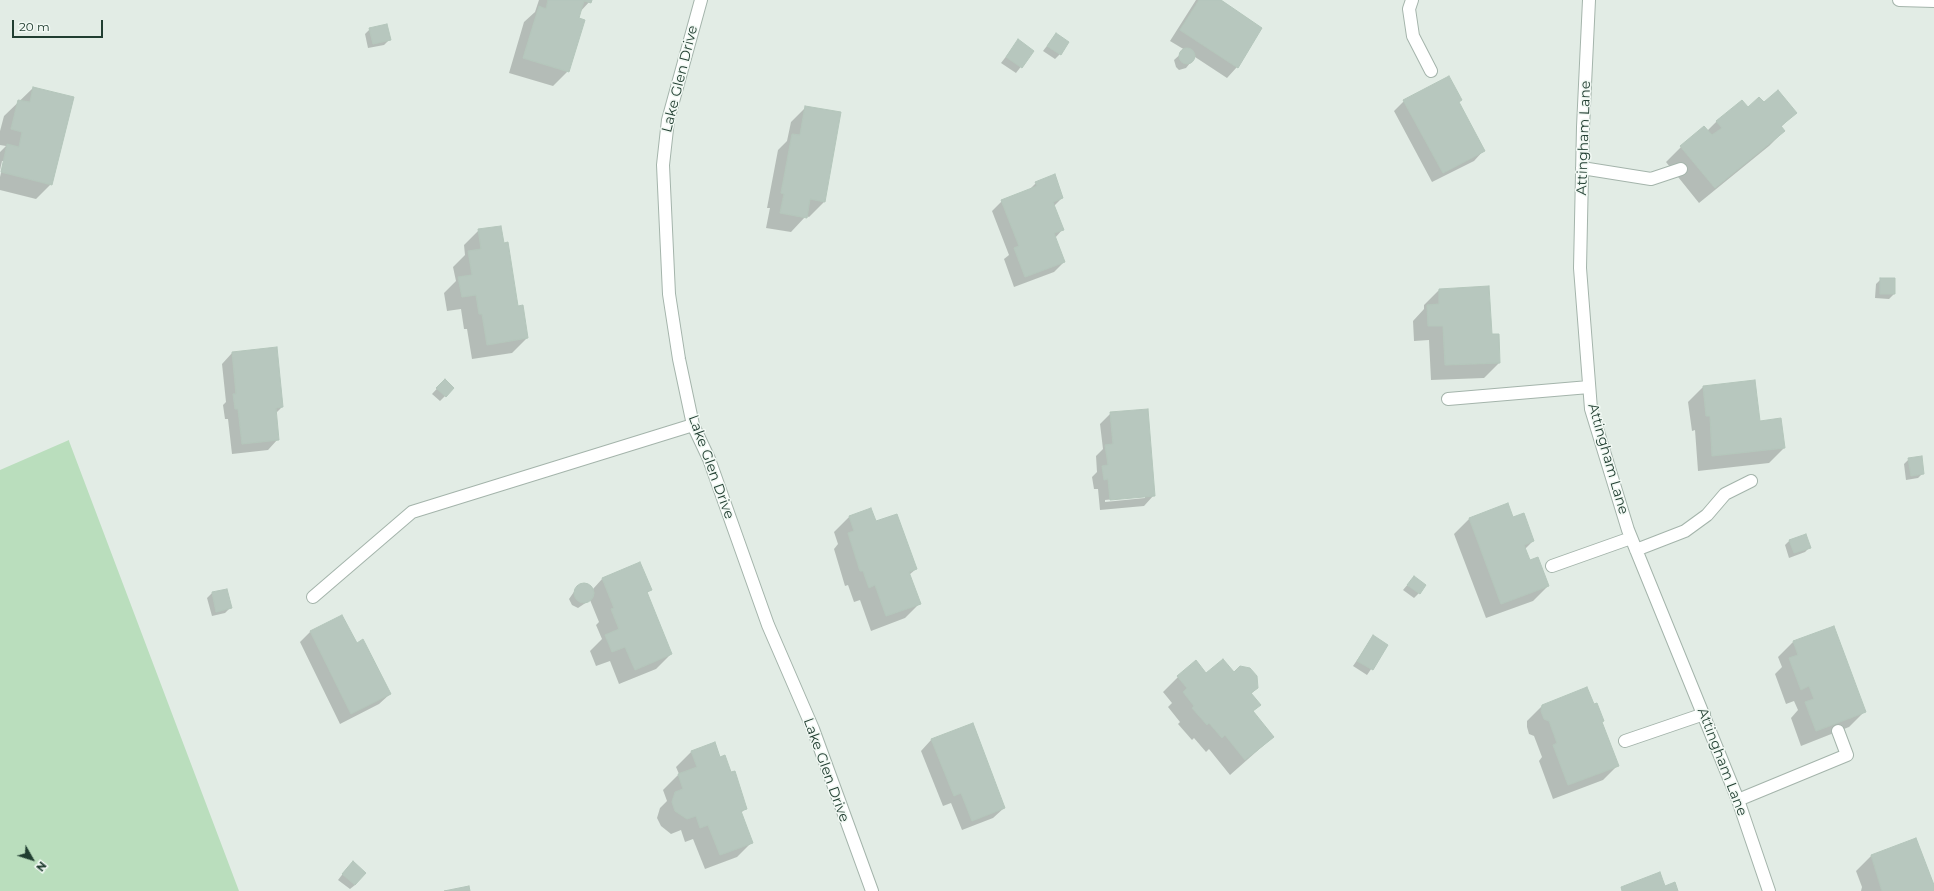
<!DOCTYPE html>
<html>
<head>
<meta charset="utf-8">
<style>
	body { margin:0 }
	#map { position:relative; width:1934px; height:891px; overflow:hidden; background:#e2ece5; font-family:Montserrat,sans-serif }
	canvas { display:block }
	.north { position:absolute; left:12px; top:839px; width:40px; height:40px; -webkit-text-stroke:3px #f2f9f4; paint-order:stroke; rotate:129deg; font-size:11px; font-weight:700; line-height:16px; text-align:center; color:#213e31 }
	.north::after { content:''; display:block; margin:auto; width:14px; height:18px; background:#213e31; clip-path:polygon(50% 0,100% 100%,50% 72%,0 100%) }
	.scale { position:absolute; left:12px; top:20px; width:91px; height:18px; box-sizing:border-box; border:2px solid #213e31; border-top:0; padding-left:5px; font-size:12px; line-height:14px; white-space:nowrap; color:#213e31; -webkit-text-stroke:3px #f2f9f4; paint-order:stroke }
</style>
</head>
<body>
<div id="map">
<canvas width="1934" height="891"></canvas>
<div class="north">N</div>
<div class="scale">20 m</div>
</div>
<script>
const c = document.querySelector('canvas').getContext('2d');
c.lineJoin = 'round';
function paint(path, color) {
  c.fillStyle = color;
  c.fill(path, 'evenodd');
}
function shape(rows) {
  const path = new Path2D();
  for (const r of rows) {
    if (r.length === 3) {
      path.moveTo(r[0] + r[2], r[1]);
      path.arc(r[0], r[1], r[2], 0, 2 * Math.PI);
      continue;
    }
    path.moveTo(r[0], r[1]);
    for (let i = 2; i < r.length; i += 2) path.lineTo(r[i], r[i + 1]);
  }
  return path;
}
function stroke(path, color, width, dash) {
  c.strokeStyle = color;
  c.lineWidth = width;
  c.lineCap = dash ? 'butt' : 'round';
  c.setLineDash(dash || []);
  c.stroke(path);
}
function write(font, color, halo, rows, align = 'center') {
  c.font = font + ' Montserrat,sans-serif';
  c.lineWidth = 3;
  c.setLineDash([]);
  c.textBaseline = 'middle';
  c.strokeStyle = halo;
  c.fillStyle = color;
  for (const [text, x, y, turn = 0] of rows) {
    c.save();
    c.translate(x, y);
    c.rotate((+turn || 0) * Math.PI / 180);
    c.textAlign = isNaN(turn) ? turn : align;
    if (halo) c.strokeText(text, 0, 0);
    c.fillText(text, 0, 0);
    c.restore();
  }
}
paint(shape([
	[69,440,69,441,239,891,0,891,0,470]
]), '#badebd');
paint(shape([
	[539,0,591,0,579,13,568,71,553,86,509,73,524,22,535,12],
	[1196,0,1220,0,1261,28,1237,67,1227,78,1195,57,1186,68,1179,70,1176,67,1174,60,1185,50,1170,41],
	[370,29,389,40,384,45,368,48,365,34],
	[1056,34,1060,54,1055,59,1043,51],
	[1018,41,1033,51,1016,73,1001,63],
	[33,88,51,184,36,199,0,190,0,177,4,161,2,161,0,170,0,152,6,146,0,145,0,131,4,116],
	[1404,101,1458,103,1484,150,1474,161,1432,182,1394,111],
	[1764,104,1795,113,1781,127,1784,131,1769,146,1699,203,1666,162,1681,147,1707,131,1717,121],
	[806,107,824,202,809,217,806,216,791,232,766,228,770,208,767,208,778,150,787,141,791,122],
	[1036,183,1062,198,1054,206,1063,229,1055,238,1064,262,1054,272,1014,287,1004,259,1009,255,992,211,1002,201,1028,191],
	[479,230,517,307,527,338,512,353,472,359,467,329,464,329,461,309,447,311,444,293,456,281,453,267,465,255,464,245],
	[1881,279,1894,294,1889,299,1875,298,1876,284],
	[1439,290,1491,335,1499,363,1484,378,1431,380,1429,340,1414,341,1413,321,1424,309,1424,305],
	[276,348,282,407,275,414,278,439,268,450,232,454,228,419,225,419,223,405,226,402,222,364,232,353],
	[445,380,453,388,440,401,432,394],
	[1704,386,1759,422,1784,448,1769,463,1698,471,1695,430,1692,431,1688,402],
	[1111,413,1154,495,1144,506,1100,510,1098,489,1094,489,1092,477,1097,472,1096,456,1103,449,1100,424],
	[1145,496,1145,498,1105,502,1105,500],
	[1909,459,1923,473,1918,478,1906,480,1904,464],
	[1508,505,1512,518,1533,541,1525,549,1529,561,1548,586,1533,601,1486,618,1454,534,1469,519],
	[870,509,875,523,916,569,909,575,920,603,905,618,871,631,860,600,854,602,848,585,845,586,834,549,838,544,834,532,849,517],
	[1790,540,1810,547,1805,552,1789,558,1785,545],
	[640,564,650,590,646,594,671,654,656,669,619,684,610,661,596,666,590,651,602,639,596,625,599,622,590,600,578,608,572,605,569,599,578,586,585,583,592,587,593,589,602,579],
	[1414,577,1419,593,1414,598,1403,590],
	[212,593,230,608,225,613,212,616,207,598],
	[342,616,356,644,390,694,379,704,340,724,300,642,310,632],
	[1373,637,1387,646,1367,675,1353,666],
	[1793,642,1864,712,1849,727,1801,746,1791,718,1798,710,1794,701,1786,704,1775,674,1782,667,1778,657],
	[1234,673,1257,688,1251,694,1259,705,1252,712,1273,737,1230,775,1209,749,1206,752,1194,738,1192,740,1178,724,1180,722,1168,707,1172,703,1163,692,1178,677],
	[1543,705,1601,723,1618,765,1603,780,1553,799,1539,761,1542,757,1534,736,1529,734,1527,727,1527,721],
	[973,724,1004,808,993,818,962,830,951,803,943,806,921,751,931,740],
	[691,752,720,758,731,774,734,773,745,809,741,813,752,842,737,857,705,869,693,839,685,842,681,830,671,834,661,826,657,818,660,808,667,801,663,790,679,774,676,767],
	[1916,839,1934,891,1861,891,1862,887,1856,871,1871,856],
	[348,867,355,885,350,889,338,880]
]), '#0003');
const building = shape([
	[548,0,592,0,591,3,584,1,579,18,585,20,569,72,523,58,539,6,546,9,548,0],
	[1199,0,1221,0,1262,28,1238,68,1180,30,1199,0],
	[387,24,391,40,373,44,369,28,387,24],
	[1056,33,1069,42,1061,55,1047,46,1056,33],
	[1018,39,1034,51,1022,68,1006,57,1018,39],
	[1187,56,8],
	[1449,76,1462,100,1459,102,1485,151,1443,173,1403,100,1449,76],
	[33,87,74,97,52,185,1,172,7,144,19,147,22,132,11,129,18,100,30,102,33,87],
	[1778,90,1797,113,1781,126,1785,131,1715,188,1680,146,1704,126,1712,135,1722,128,1716,121,1742,100,1748,107,1759,97,1764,102,1778,90],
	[805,106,841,112,825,202,810,199,807,218,780,213,784,194,781,193,792,134,800,135,805,106],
	[1055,174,1063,198,1053,202,1064,230,1054,233,1065,262,1025,277,1014,248,1019,246,1001,200,1037,186,1035,182,1055,174],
	[501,226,504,243,508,242,518,306,523,305,528,338,487,345,482,314,479,314,476,295,462,297,458,277,472,275,468,251,481,249,478,229,501,226],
	[1880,278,1895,278,1895,294,1880,294,1880,278],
	[1489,286,1492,334,1499,334,1500,363,1445,365,1443,326,1428,326,1427,305,1439,304,1439,289,1489,286],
	[277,347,283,407,276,408,279,440,242,444,238,409,235,409,233,394,236,394,232,352,277,347],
	[445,379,454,388,446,397,436,388,445,379],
	[1755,380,1760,421,1781,418,1785,448,1712,456,1710,416,1706,416,1703,386,1755,380],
	[1148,409,1155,496,1110,500,1108,479,1104,480,1102,466,1108,465,1105,445,1113,444,1110,412,1148,409],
	[1922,456,1924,474,1911,476,1908,458,1922,456],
	[1508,503,1513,517,1524,513,1534,541,1524,545,1530,560,1538,557,1549,586,1501,604,1469,518,1508,503],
	[871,508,876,521,897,514,917,569,909,572,921,604,886,616,875,585,869,588,863,571,860,571,848,533,854,531,849,516,871,508],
	[1806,534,1811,548,1794,553,1789,540,1806,534],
	[640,562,652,590,647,592,672,654,635,670,625,647,612,652,605,635,619,629,611,609,614,608,602,578,640,562],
	[1414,576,1426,585,1420,594,1407,585,1414,576],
	[584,593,10],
	[227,589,232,608,216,612,212,592,227,589],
	[342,615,357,643,363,639,391,694,351,714,310,631,342,615],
	[1834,626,1866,712,1816,731,1805,702,1814,699,1809,686,1801,690,1789,658,1798,655,1793,641,1834,626],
	[1373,635,1388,645,1373,670,1357,661,1373,635],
	[1223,659,1234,672,1240,666,1250,668,1257,676,1258,688,1251,693,1261,705,1253,711,1274,737,1245,760,1225,735,1222,738,1209,723,1207,725,1192,708,1194,706,1183,692,1187,688,1177,676,1196,660,1206,673,1223,659],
	[1587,687,1594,704,1597,703,1604,721,1602,722,1619,766,1568,785,1553,745,1557,743,1549,721,1544,719,1541,711,1542,705,1587,687],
	[973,723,1005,808,972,821,961,793,954,796,931,739,973,723],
	[715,742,720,757,725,755,731,772,735,771,747,809,741,811,753,843,720,855,708,825,700,828,696,816,687,819,675,811,672,802,675,792,683,789,678,774,697,767,691,751,715,742],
	[1916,838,1934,885,1934,891,1882,891,1871,855,1916,838],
	[353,861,366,873,355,885,342,874,353,861],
	[1660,872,1665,886,1675,882,1678,891,1622,891,1621,887,1660,872],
	[469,886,470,891,444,891,469,886]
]);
paint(building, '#b7c7be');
stroke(building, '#b4c6bb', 1);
const minor = shape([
	[701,0,668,120,663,165,669,294,679,359,693,425,709,459,768,625,813,729,872,891],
	[1412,0,1409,9,1413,36,1431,71],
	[1589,0,1583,127,1580,268,1591,409,1628,530,1738,800,1769,891],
	[1899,0,1934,1],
	[1582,168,1651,179,1681,169],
	[1448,399,1589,387],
	[1636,550,1685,531,1707,515,1725,494,1751,481],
	[1552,566,1631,538],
	[313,597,412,512,693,425],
	[1625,741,1704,714],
	[1738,800,1847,755,1838,731]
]);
stroke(minor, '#a4b4ab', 14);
stroke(minor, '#fff', 12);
write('14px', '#213e31', '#f2f9f4', [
	["Lake Glen Drive",680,79,-76],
	["Attingham Lane",1584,138,-88],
	["Attingham Lane",1608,459,74],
	["Lake Glen Drive",711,467,70],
	["Attingham Lane",1722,762,69],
	["Lake Glen Drive",826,770,70]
]);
</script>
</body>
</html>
